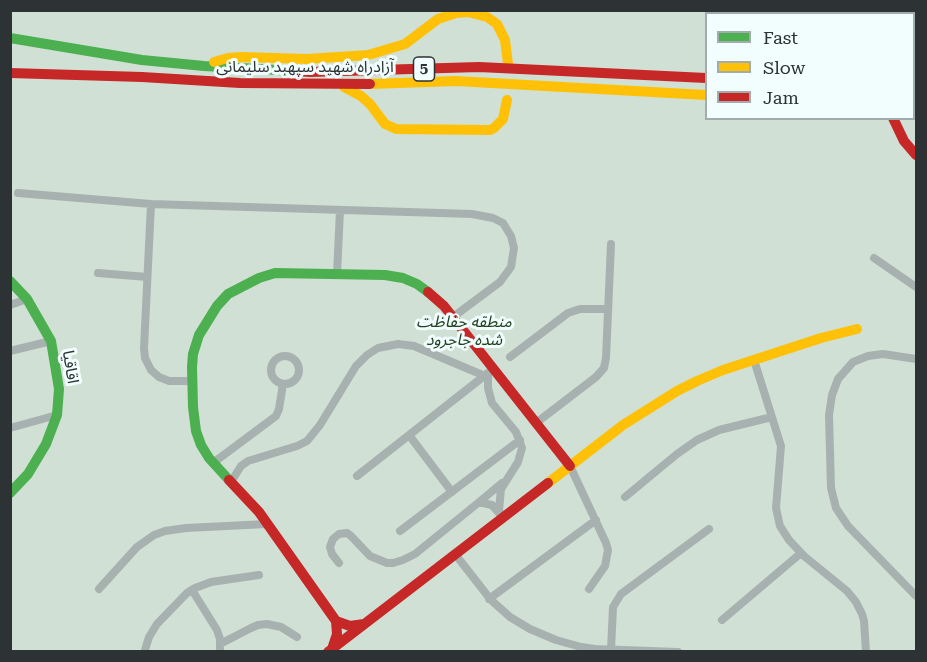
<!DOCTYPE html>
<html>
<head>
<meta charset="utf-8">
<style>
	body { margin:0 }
	#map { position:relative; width:927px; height:662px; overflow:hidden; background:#e4eeef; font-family:"Roboto Serif",serif }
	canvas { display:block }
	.frame { position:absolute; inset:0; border:12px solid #2d3334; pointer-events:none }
	.legend { position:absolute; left:705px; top:12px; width:210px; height:108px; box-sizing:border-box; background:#f2fdfe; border:2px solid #a3acad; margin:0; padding:8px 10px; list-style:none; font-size:18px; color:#2d3334 }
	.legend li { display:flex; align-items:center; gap:12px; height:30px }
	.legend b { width:30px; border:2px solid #a3acad }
</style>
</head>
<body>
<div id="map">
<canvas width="927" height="662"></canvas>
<div class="frame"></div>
<ul class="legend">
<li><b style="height:8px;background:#4caf50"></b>Fast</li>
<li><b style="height:8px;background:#ffc107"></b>Slow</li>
<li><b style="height:8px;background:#c62828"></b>Jam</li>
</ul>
</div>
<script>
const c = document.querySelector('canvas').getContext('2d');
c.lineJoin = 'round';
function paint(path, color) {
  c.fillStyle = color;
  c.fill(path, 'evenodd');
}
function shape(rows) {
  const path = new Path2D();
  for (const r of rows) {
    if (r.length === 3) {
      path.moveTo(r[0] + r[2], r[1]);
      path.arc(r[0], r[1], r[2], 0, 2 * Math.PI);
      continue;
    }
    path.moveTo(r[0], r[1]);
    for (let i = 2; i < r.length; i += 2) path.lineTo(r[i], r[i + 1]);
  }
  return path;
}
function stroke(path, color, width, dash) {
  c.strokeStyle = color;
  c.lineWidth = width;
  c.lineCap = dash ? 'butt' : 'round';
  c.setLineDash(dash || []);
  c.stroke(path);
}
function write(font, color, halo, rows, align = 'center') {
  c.font = font + ' "Roboto Serif","Noto Sans Arabic",serif';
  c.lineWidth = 6;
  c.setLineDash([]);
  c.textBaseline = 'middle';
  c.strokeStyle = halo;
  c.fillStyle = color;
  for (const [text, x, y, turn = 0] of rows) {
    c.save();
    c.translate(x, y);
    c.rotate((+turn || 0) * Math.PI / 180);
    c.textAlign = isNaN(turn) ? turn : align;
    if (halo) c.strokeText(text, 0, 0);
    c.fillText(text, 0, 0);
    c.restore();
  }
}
paint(shape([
	[11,11,916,11,916,651,11,651],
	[706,14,914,14,914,118,706,118]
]), '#d0e0d4');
stroke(shape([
	[18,193,151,204,472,214,493,218,503,223,511,236,514,248,511,267,500,282,453,317],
	[151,204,144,348,145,358,151,370,159,377,169,381,192,381],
	[874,258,916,287],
	[98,273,147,277],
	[337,274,340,210],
	[10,305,27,299],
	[10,351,51,341],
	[285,370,14],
	[510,357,568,313,580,309,608,309],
	[916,359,883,354,868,356,853,362,838,379,832,395,829,415,831,488,836,508,848,526,916,596],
	[754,360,781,446,776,508,780,526,789,540,804,556,847,591,856,602,862,614,864,621,866,652],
	[488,373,488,388,492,403,516,432,522,448,518,462,501,489,499,510,502,518],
	[536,423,596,377,604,368,606,358,611,244],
	[10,428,57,415],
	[409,435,452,492],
	[213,463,276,416,279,409,283,384],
	[570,466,606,543,608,550,605,566,589,589],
	[357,476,493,369],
	[231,482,241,466,248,461,297,446,307,441,320,425,356,366,367,355,378,348,398,344,414,346,485,376],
	[625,497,677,454,697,440,719,430,772,417],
	[500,514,492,505,483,503,478,503,502,483],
	[400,531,520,440],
	[455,554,491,600,510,617,530,629,556,640,581,647,595,649,678,652],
	[339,563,332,554,330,547,333,539,339,534,347,533,351,536,370,556,387,563,393,563,403,560,415,554,478,503],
	[99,589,137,547,154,535,165,531,186,528,267,524],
	[192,590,217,630,220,639,220,652],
	[489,599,596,520],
	[722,620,801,553],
	[220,644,251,628,258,625,267,624,281,627,297,637],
	[145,650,149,637,157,624,187,593,195,588,211,582,259,575],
	[611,650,613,607,621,594,709,529]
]), '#a7b2b0', 8);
stroke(shape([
	[10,38,142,60,204,66,296,71],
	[10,281,27,299,51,341,59,389,57,415,46,444,28,474,10,493],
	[229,480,209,458,201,445,196,431,193,407,192,367,193,354,199,335,217,306,228,294,259,278,275,273,385,275,403,278,417,284,428,292]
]), '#4caf50', 10);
stroke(shape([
	[214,62,228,58,242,57,307,59,368,55,405,44,438,19,456,13,468,12,487,17,497,24,505,40,508,64],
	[370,84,456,81,706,95],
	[344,87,361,96,370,104,385,124,396,129,490,130,494,128,503,119,507,100],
	[914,110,916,110],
	[548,483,623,425,677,391,697,381,723,370,821,338,857,329]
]), '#ffc107', 10);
stroke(shape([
	[900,14,902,10],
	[296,71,310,72,479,67,706,78],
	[10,73,142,77,240,83,370,84],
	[914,90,916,90],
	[893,118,904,141,916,155],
	[428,292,444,306,570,466],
	[229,480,259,512,336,621,350,626,364,624],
	[332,649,337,634,336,621],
	[328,652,548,483]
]), '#c62828', 10);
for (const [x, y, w] of [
	[424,69,21]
]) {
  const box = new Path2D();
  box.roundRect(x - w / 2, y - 12, w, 24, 4.5);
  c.fillStyle = '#f2fdfe';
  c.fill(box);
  stroke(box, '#2d3334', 1.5);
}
write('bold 15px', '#2d3334', null, [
	["5",424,69]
]);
write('16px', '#2d3334', '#f2fdfe', [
	["آزادراه شهید سپهبد سلیمانی",305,67],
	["اقاقیا",70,367,81]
]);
write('italic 16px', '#20411d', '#f2fdfe', [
	["منطقه حفاظت",464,322],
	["شده جاجرود",464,340]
]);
</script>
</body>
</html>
